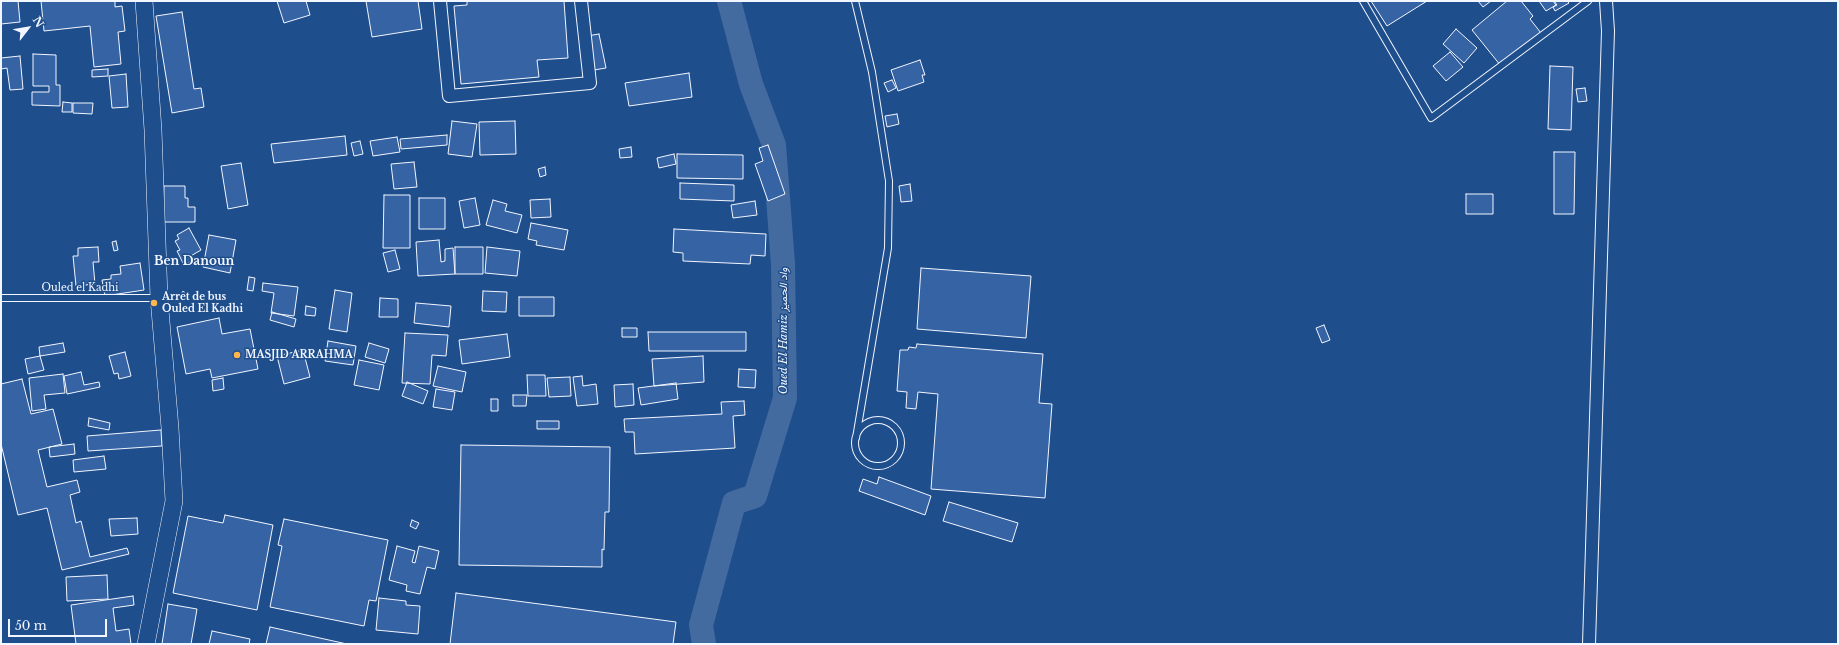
<!DOCTYPE html>
<html>
<head>
<meta charset="utf-8">
<style>
	body { margin:0 }
	#map { position:relative; width:1839px; height:645px; overflow:hidden; background:#1f4e8c; font-family:"Libre Baskerville",serif }
	canvas { display:block }
	.frame { position:absolute; inset:0; border:2px solid #f2f6ff; pointer-events:none }
	.north { position:absolute; left:8px; top:8px; width:40px; height:40px; -webkit-text-stroke:3px #1f4e8c; paint-order:stroke; rotate:59deg; font-size:11px; font-weight:700; line-height:16px; text-align:center; color:#f2f6ff }
	.north::after { content:''; display:block; margin:auto; width:14px; height:18px; background:#f2f6ff; clip-path:polygon(50% 0,100% 100%,50% 72%,0 100%) }
	.scale { position:absolute; left:8px; top:619px; width:99px; height:18px; box-sizing:border-box; border:2px solid #f2f6ff; border-top:0; padding-left:5px; font-size:12px; line-height:14px; white-space:nowrap; color:#f2f6ff; -webkit-text-stroke:3px #1f4e8c; paint-order:stroke }
</style>
</head>
<body>
<div id="map">
<canvas width="1839" height="645"></canvas>
<div class="frame"></div>
<div class="north">N</div>
<div class="scale">50 m</div>
</div>
<script>
const c = document.querySelector('canvas').getContext('2d');
c.lineJoin = 'round';
function shape(rows) {
  const path = new Path2D();
  for (const r of rows) {
    if (r.length === 3) {
      path.moveTo(r[0] + r[2], r[1]);
      path.arc(r[0], r[1], r[2], 0, 2 * Math.PI);
      continue;
    }
    path.moveTo(r[0], r[1]);
    for (let i = 2; i < r.length; i += 2) path.lineTo(r[i], r[i + 1]);
  }
  return path;
}
function stroke(path, color, width, dash) {
  c.strokeStyle = color;
  c.lineWidth = width;
  c.lineCap = dash ? 'butt' : 'round';
  c.setLineDash(dash || []);
  c.stroke(path);
}
function paint(path, color) {
  c.fillStyle = color;
  c.fill(path, 'evenodd');
}
function write(font, color, halo, rows, align = 'center') {
  c.font = font + ' "Libre Baskerville",Vazirmatn,serif';
  c.lineWidth = 3;
  c.setLineDash([]);
  c.textBaseline = 'middle';
  c.strokeStyle = halo;
  c.fillStyle = color;
  for (const [text, x, y, turn = 0] of rows) {
    c.save();
    c.translate(x, y);
    c.rotate((+turn || 0) * Math.PI / 180);
    c.textAlign = isNaN(turn) ? turn : align;
    if (halo) c.strokeText(text, 0, 0);
    c.fillText(text, 0, 0);
    c.restore();
  }
}
stroke(shape([
	[704,644,701,625,734,503,755,496,785,398,783,264,774,145,751,84,729,1]
]), '#446ba0', 24);
const building = shape([
	[1,1,18,1,20,22,1,24,1,1],
	[41,1,115,1,115,7,122,6,125,31,118,32,121,64,94,67,90,26,44,31,41,1],
	[277,1,306,1,310,15,284,23,277,1],
	[366,1,418,1,422,29,372,37,366,1],
	[467,1,564,1,568,58,537,60,539,77,461,84,454,6,467,5,467,1],
	[1371,1,1427,1,1387,26,1371,1],
	[1478,1,1491,1,1483,7,1478,1],
	[1507,1,1521,1,1533,16,1530,19,1541,33,1501,66,1472,30,1507,1],
	[1539,1,1553,1,1556,5,1546,11,1539,1],
	[1554,1,1567,1,1569,3,1555,11,1553,7,1557,5,1554,1],
	[182,12,194,89,201,88,204,107,172,113,156,16,182,12],
	[1456,29,1477,48,1464,63,1443,44,1456,29],
	[599,34,606,68,594,70,587,36,599,34],
	[1450,52,1463,67,1446,81,1433,66,1450,52],
	[33,54,56,55,56,85,60,85,60,106,32,105,32,92,49,92,49,86,33,86,33,54],
	[20,56,23,89,10,90,7,68,1,69,1,58,20,56],
	[920,60,925,75,922,75,924,82,898,91,891,70,920,60],
	[1550,66,1573,67,1571,130,1548,129,1550,66],
	[108,69,108,76,92,77,92,70,108,69],
	[689,73,692,97,629,106,625,83,689,73],
	[126,74,128,107,112,108,109,76,126,74],
	[892,80,896,88,888,92,884,83,892,80],
	[1585,88,1587,101,1578,102,1576,89,1585,88],
	[63,102,72,103,72,112,62,112,63,102],
	[73,103,93,103,92,114,73,113,73,103],
	[897,114,899,124,887,127,885,116,897,114],
	[452,121,477,124,472,157,448,154,452,121],
	[515,121,516,154,480,155,479,122,515,121],
	[447,135,447,145,401,149,400,139,447,135],
	[345,136,347,155,274,163,271,144,345,136],
	[397,137,400,152,373,156,370,141,397,137],
	[360,141,363,154,354,156,351,143,360,141],
	[768,145,785,194,768,201,755,164,763,161,759,148,768,145],
	[631,147,632,157,620,158,619,149,631,147],
	[1554,152,1575,152,1574,214,1554,214,1554,152],
	[674,154,676,164,659,168,657,158,674,154],
	[677,154,743,155,743,179,677,178,677,154],
	[414,162,417,187,394,189,391,164,414,162],
	[241,163,248,205,228,209,221,166,241,163],
	[545,167,546,175,540,177,538,169,545,167],
	[680,183,734,185,734,201,680,199,680,183],
	[910,184,912,201,901,202,899,186,910,184],
	[164,186,185,186,185,198,188,198,188,207,195,207,195,222,163,222,164,186],
	[1466,194,1493,194,1493,214,1466,214,1466,194],
	[384,195,410,195,410,248,383,248,384,195],
	[419,198,445,198,445,229,419,229,419,198],
	[475,198,480,225,464,228,459,201,475,198],
	[550,199,551,217,531,218,530,200,550,199],
	[493,200,507,204,505,211,522,215,517,233,486,225,493,200],
	[755,201,757,215,733,218,731,205,755,201],
	[531,223,568,230,564,250,536,245,537,241,528,239,531,223],
	[189,228,201,250,189,257,192,261,184,265,177,251,180,250,175,241,179,239,177,235,189,228],
	[674,229,766,234,765,256,751,255,750,264,683,261,683,253,673,252,674,229],
	[209,235,236,240,230,273,203,267,209,235],
	[439,240,441,262,445,261,445,249,453,248,455,274,418,276,416,242,439,240],
	[116,241,118,250,114,251,112,242,116,241],
	[98,247,99,262,93,262,95,284,76,286,73,256,78,256,78,248,98,247],
	[455,247,483,247,483,274,455,274,455,247],
	[487,247,520,251,517,276,485,273,487,247],
	[395,250,400,269,388,272,383,253,395,250],
	[140,263,144,290,105,296,102,280,111,279,111,275,121,274,120,266,140,263],
	[921,268,1031,276,1026,338,917,329,921,268],
	[249,277,255,278,253,291,247,290,249,277],
	[263,283,298,287,294,316,271,313,274,293,262,291,263,283],
	[335,290,352,293,347,332,329,329,335,290],
	[483,291,507,292,506,312,482,311,483,291],
	[519,297,554,297,554,316,519,316,519,297],
	[380,298,398,299,398,317,379,317,380,298],
	[416,303,451,306,449,327,414,323,416,303],
	[306,306,316,308,315,316,305,315,306,306],
	[272,312,296,319,294,327,270,320,272,312],
	[219,318,222,334,250,329,258,369,212,378,210,369,186,374,177,327,219,318],
	[1324,325,1330,340,1322,343,1316,328,1324,325],
	[622,328,637,328,637,337,622,337,622,328],
	[648,332,746,332,746,351,649,351,648,332],
	[405,333,448,335,446,356,432,355,430,384,402,383,405,333],
	[507,334,510,357,462,364,459,340,507,334],
	[328,341,356,346,353,365,325,361,328,341],
	[63,343,65,352,40,356,39,347,63,343],
	[369,343,389,349,385,363,365,357,369,343],
	[917,344,1043,354,1039,403,1052,404,1045,498,931,489,938,394,918,392,916,409,906,408,907,392,897,391,900,350,908,350,909,347,916,348,917,344],
	[303,350,310,377,284,384,277,356,303,350],
	[125,352,131,376,119,379,118,373,114,374,109,356,125,352],
	[40,356,44,370,28,374,25,359,40,356],
	[703,356,704,382,654,386,652,359,703,356],
	[359,360,384,365,379,390,354,385,359,360],
	[438,366,466,372,462,392,433,386,438,366],
	[739,369,756,370,755,388,738,387,739,369],
	[81,372,84,385,99,382,100,387,67,394,64,376,81,372],
	[63,374,65,393,44,395,46,409,32,411,29,378,63,374],
	[527,375,545,375,546,396,528,396,527,375],
	[582,376,583,386,596,384,598,404,577,406,573,377,582,376],
	[570,377,571,396,549,397,547,378,570,377],
	[223,378,224,389,213,391,212,380,223,378],
	[22,379,31,414,53,409,62,444,38,450,47,487,77,480,80,492,70,495,76,523,81,521,90,557,127,548,129,554,62,570,47,508,18,515,1,444,1,384,22,379],
	[407,382,428,391,423,404,402,396,407,382],
	[676,383,678,399,641,405,638,388,676,383],
	[633,384,634,405,615,407,614,385,633,384],
	[436,389,455,392,452,410,433,407,436,389],
	[513,395,527,395,526,406,513,406,513,395],
	[491,399,498,399,498,411,491,411,491,399],
	[744,401,745,415,733,416,735,448,635,454,634,432,625,432,624,419,722,414,721,402,744,401],
	[89,418,110,423,109,430,88,426,89,418],
	[537,421,559,421,559,429,537,429,537,421],
	[161,430,162,446,88,451,87,436,161,430],
	[74,444,75,454,50,457,49,447,74,444],
	[461,445,610,447,609,512,605,512,604,550,602,549,602,567,459,565,461,445],
	[104,456,106,469,74,472,73,460,104,456],
	[879,477,931,496,925,515,859,491,863,479,877,484,879,477],
	[949,502,1018,523,1012,542,943,521,949,502],
	[225,515,273,525,257,610,173,593,188,516,223,523,225,515],
	[137,518,138,534,111,536,109,519,137,518],
	[284,519,388,540,376,601,369,600,364,626,270,607,282,546,278,545,284,519],
	[412,520,419,523,416,529,410,526,412,520],
	[397,546,415,551,412,562,415,563,419,546,439,551,435,569,427,567,420,594,406,591,407,585,389,580,397,546],
	[107,575,108,599,67,601,66,577,107,575],
	[456,593,676,622,673,644,450,644,456,593],
	[133,596,134,605,113,608,116,631,129,629,131,644,76,644,71,605,133,596],
	[379,598,406,601,406,605,420,606,418,634,376,630,379,598],
	[168,604,197,609,191,644,162,644,168,604],
	[270,627,347,644,266,644,270,627],
	[212,631,250,639,249,644,209,644,212,631]
]);
paint(building, '#3563a3');
stroke(building, '#f2f6ff', 1);
const lane = shape([
	[855,1,872,72,889,181,888,248,856,438],
	[1363,1,1431,118,1588,1],
	[1,298,157,298],
	[878,443,23]
]);
const street = shape([
	[440,1,449,96,590,83,581,1],
	[1589,644,1608,31,1606,1]
]);
const secondary = shape([
	[144,1,153,130,159,298,170,428,174,501,146,644]
]);
stroke(lane, '#f2f6ff', 8);
stroke(street, '#f2f6ff', 14);
stroke(secondary, '#f2f6ff', 18);
stroke(lane, '#1f4e8c', 6);
stroke(street, '#1f4e8c', 12);
stroke(secondary, '#1f4e8c', 17);
for (const [x, y, r, color] of [
	[154,303,4,"#ffb74d"],
	[237,355,4,"#ffb74d"]
]) {
  const dot = new Path2D();
  dot.arc(x, y, r, 0, 2 * Math.PI);
  c.fillStyle = color;
  c.fill(dot);
  stroke(dot, '#1f4e8c', 1.5);
}
write('10px', '#f2f6ff', '#1f4e8c', [
	["Ouled el Kadhi",80,288]
]);
write('bold 10px', '#f2f6ff', '#1f4e8c', [
	["Arrêt de bus",162,297],
	["Ouled El Kadhi",162,309],
	["MASJID ARRAHMA",245,355]
], 'left');
write('italic 11px', '#f2f6ff', '#1f4e8c', [
	["Oued El Hamiz واد الحميز",784,331,-90]
]);
write('bold 12px', '#f2f6ff', '#1f4e8c', [
	["Ben Danoun",194,262]
]);
</script>
</body>
</html>
